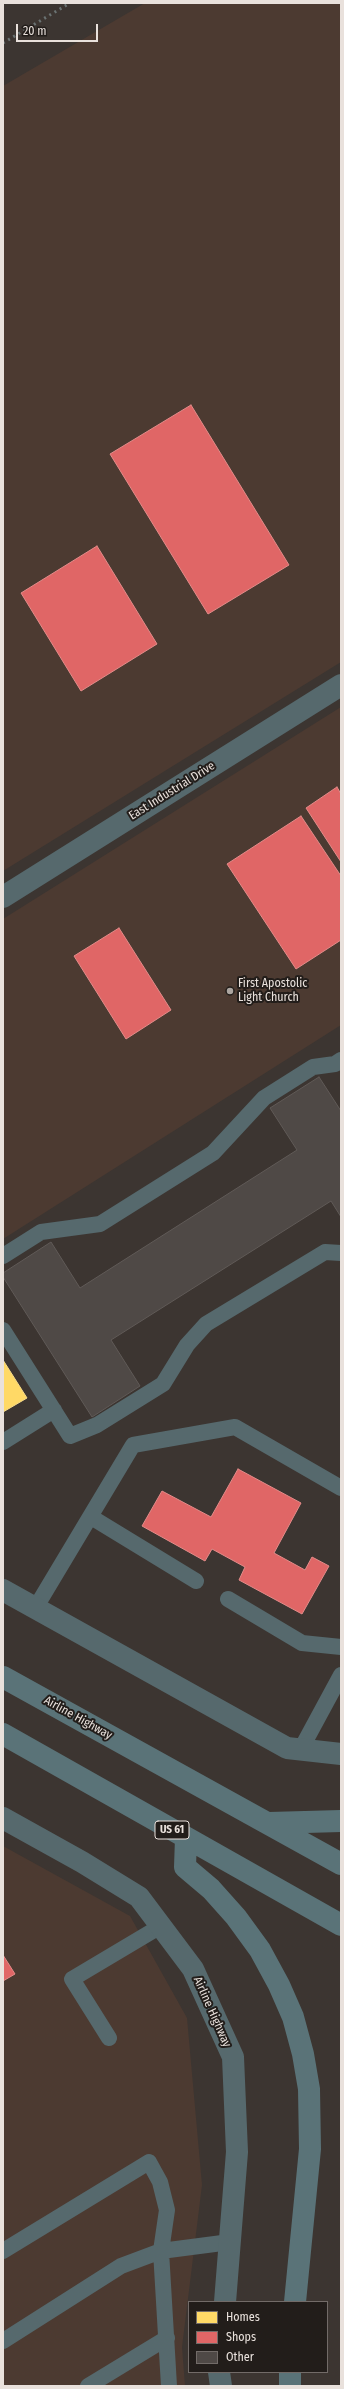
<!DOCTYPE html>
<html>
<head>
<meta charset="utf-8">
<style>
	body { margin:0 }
	#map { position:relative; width:344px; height:2389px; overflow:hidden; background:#3c3531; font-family:"Fira Sans Condensed",sans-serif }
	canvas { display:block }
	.frame { position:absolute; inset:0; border:4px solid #e9e1dc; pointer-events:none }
	.legend { position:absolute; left:188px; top:2301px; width:140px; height:72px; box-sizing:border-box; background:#221d1a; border:1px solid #726b68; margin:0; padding:5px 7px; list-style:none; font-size:12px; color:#e9e1dc }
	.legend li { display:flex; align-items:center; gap:8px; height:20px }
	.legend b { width:20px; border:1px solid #726b68 }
	.scale { position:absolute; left:16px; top:24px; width:82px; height:18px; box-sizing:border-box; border:2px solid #e9e1dc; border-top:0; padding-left:5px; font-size:12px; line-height:14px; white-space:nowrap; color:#e9e1dc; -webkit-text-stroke:3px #221d1a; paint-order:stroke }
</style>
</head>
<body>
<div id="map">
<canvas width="344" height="2389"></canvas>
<div class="frame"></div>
<ul class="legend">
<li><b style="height:11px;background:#ffd966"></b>Homes</li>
<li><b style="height:11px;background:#e06666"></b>Shops</li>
<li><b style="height:11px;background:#4f4946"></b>Other</li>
</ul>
<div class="scale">20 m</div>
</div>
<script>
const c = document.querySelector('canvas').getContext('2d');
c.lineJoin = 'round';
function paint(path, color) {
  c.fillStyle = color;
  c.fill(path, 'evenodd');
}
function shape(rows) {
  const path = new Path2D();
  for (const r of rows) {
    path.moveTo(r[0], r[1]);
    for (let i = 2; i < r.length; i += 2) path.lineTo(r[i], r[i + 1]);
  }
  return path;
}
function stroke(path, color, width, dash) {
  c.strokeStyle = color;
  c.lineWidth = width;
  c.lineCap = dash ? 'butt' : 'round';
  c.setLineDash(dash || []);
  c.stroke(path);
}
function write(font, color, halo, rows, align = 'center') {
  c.font = font + ' "Fira Sans Condensed",sans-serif';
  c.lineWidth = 4;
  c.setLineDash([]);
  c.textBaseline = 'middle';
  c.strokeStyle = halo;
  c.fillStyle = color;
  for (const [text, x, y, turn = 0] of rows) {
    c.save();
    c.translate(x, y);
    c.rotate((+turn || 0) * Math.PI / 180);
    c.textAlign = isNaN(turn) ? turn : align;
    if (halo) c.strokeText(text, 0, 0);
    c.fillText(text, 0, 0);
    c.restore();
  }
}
paint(shape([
	[145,3,341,3,341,662,3,871,3,86],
	[341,707,341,1025,3,1239,3,919],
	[3,1846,130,1916,187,2018,202,2185,182,2347,185,2386,3,2386]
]), '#4c3a31');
const homes = shape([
	[3,1360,27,1398,3,1412,3,1360]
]);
paint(homes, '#ffd966');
stroke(homes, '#f8db89', 1);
const shops = shape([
	[191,405,289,565,208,614,110,454,191,405],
	[97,546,157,644,81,691,21,593,97,546],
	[337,787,341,794,341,862,306,808,337,787],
	[301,816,341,876,341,940,296,969,227,864,301,816],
	[119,928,171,1010,126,1039,74,956,119,928],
	[238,1469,301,1503,274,1553,305,1570,312,1557,329,1566,302,1614,239,1580,245,1567,212,1549,205,1561,142,1526,162,1491,211,1517,238,1469],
	[3,1955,15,1974,3,1981,3,1955]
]);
paint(shops, '#e06666');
stroke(shops, '#e38b89', 1);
const building = shape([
	[319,1077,341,1111,341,1217,331,1201,111,1340,140,1386,92,1417,3,1277,3,1273,51,1242,80,1288,297,1150,270,1108,319,1077]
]);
paint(building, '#4f4946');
stroke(building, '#605a57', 1);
stroke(shape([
	[3,1256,41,1232,100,1224,213,1153,264,1098,313,1067,335,1064,341,1060],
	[3,1330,70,1436,97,1425,163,1384,187,1345,206,1324,325,1252,341,1253],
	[3,1442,54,1410],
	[91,1517,196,1581],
	[228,1599,302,1643,341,1647],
	[36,1607,133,1445,235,1427,341,1488],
	[301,1749,341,1675],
	[109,2038,72,1979,161,1926],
	[3,2251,149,2162,160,2182,167,2210,161,2251,169,2386],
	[3,2341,121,2266,161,2251,230,2242],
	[88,2386,167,2338]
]), '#56696d', 16);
stroke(shape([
	[3,897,341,685]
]), '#56696d', 22);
stroke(shape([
	[3,1590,287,1748,341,1754],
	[3,1818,82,1862,139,1897,193,1969,233,2057,237,2152,225,2302],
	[219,2372,221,2386]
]), '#56696d', 22);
stroke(shape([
	[3,1677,341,1864],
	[3,1734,341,1925],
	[269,1823,341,1821],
	[186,1838,185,1867,211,1889,236,1917,260,1950,279,1985,293,2017,303,2054,309,2089,310,2149,295,2302],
	[290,2372,290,2386]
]), '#5a7378', 22);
stroke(shape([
	[3,43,70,3]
]), '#6b7373', 3, [2, 4]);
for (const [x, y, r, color] of [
	[230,991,4,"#aca5a0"]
]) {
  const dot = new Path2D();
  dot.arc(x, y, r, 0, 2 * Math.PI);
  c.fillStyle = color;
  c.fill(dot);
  stroke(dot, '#221d1a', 1.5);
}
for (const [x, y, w] of [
	[172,1830,34]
]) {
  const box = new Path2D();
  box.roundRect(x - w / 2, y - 9, w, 18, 3);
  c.fillStyle = '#221d1a';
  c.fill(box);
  stroke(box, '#e9e1dc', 1);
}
write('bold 11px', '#e9e1dc', null, [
	["US 61",172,1830]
]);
write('12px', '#e9e1dc', '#221d1a', [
	["East Industrial Drive",172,791,-32],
	["Airline Highway",78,1718,29],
	["Airline Highway",212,2012,66]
]);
write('12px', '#e9e1dc', '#221d1a', [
	["First Apostolic",238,984],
	["Light Church",238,998]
], 'left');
</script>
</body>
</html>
